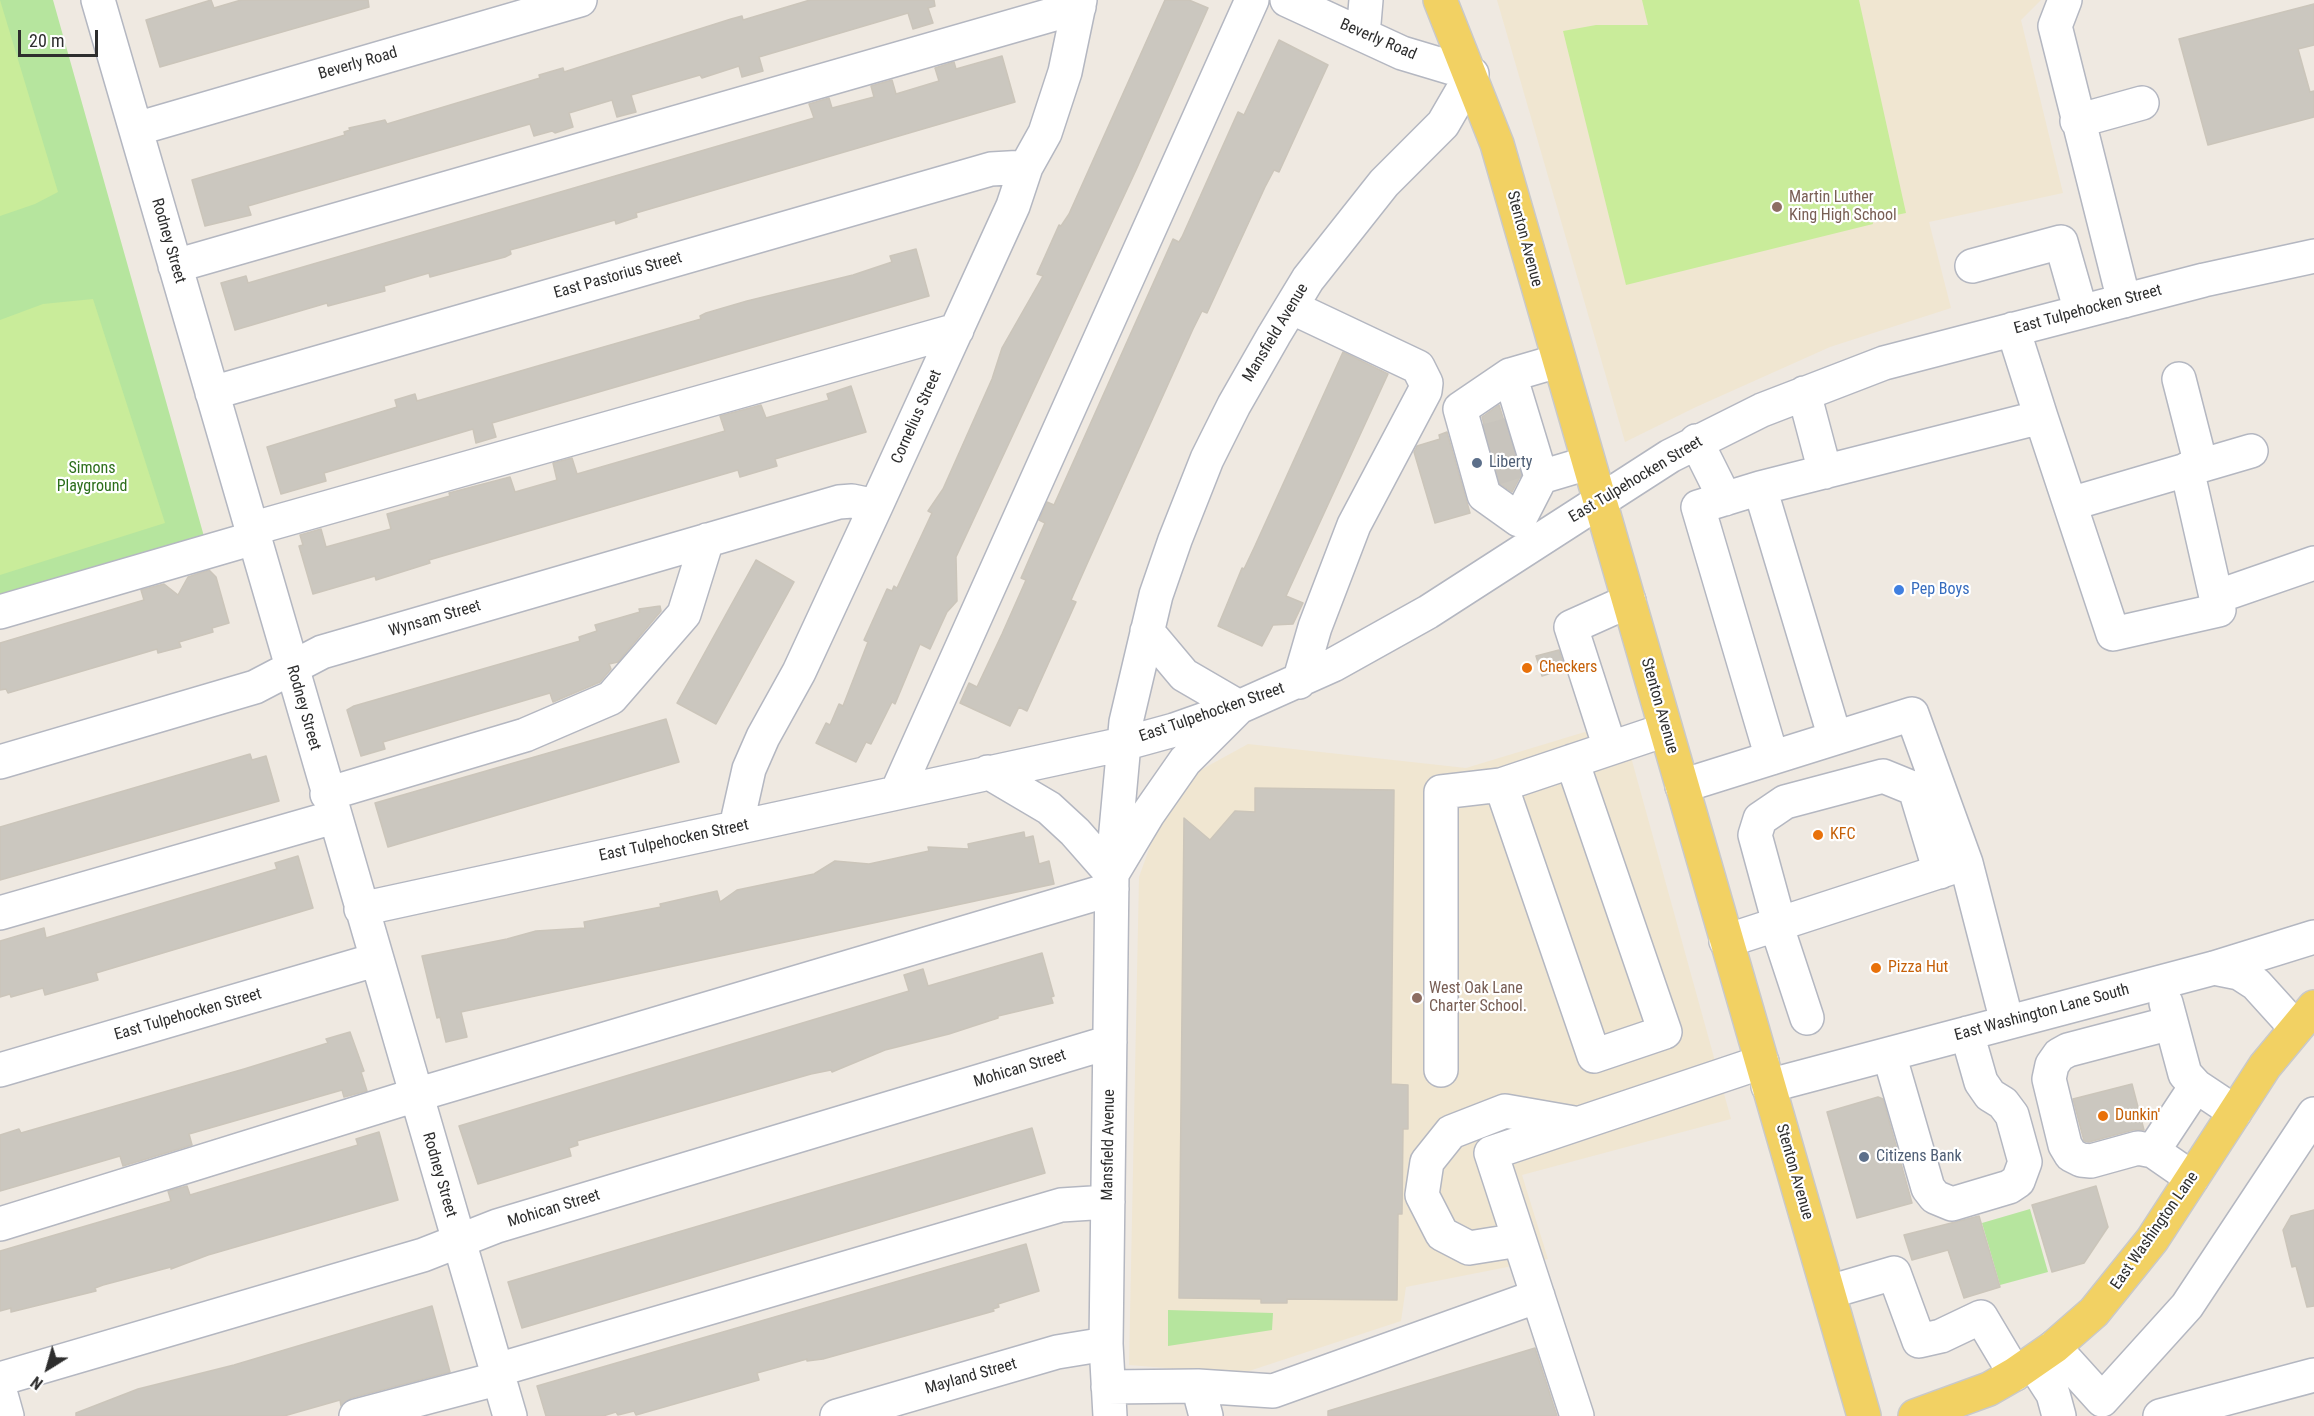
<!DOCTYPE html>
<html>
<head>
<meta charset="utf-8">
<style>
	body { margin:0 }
	#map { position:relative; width:2314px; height:1416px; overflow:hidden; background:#efe9e1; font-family:"Roboto Condensed",sans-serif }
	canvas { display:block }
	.north { position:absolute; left:18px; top:1338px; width:60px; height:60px; -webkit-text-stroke:4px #fff; paint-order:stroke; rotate:217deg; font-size:16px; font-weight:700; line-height:24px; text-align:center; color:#2e2e2e }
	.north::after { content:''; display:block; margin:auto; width:21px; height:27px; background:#2e2e2e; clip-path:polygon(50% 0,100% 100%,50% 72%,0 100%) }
	.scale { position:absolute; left:18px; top:30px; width:80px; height:27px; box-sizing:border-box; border:3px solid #2e2e2e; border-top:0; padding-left:8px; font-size:18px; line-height:21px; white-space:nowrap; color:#2e2e2e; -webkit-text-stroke:4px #fff; paint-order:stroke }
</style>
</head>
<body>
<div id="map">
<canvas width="2314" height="1416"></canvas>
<div class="north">N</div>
<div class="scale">20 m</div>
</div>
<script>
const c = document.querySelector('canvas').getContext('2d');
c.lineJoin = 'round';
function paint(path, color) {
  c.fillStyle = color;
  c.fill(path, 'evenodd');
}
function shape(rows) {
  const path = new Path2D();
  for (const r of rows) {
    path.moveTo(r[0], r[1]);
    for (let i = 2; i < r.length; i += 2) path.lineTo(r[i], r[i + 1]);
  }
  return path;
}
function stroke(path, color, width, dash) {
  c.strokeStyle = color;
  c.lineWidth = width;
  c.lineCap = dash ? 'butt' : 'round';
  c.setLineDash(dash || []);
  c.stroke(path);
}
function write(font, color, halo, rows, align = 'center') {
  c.font = font + ' "Roboto Condensed",sans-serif';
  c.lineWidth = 4.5;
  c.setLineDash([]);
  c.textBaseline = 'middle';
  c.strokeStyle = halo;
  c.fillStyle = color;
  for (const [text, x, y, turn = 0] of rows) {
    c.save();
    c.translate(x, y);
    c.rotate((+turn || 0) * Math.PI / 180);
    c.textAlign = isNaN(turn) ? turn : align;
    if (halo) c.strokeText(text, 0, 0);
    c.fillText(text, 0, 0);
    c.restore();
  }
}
paint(shape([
	[1497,0,2041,0,2021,20,2063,193,1929,222,1951,308,1830,347,1696,407,1625,442],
	[1621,721,1731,1119,1522,1175,1548,1259,1406,1287,1401,1321,1240,1374,1129,1365,1139,877,1158,824,1197,772,1248,744,1466,768]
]), '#f0e6d1');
paint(shape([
	[0,0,53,0,205,540,0,602],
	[2030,1209,2048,1272,2000,1285,1982,1223],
	[1168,1310,1273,1313,1272,1330,1168,1346]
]), '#b6e59e');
paint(shape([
	[0,0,58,192,35,204,0,216],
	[1642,0,1859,0,1906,213,1872,220,1873,224,1626,285,1563,31,1596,25,1648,25],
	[93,299,165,523,0,575,0,320,43,304]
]), '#c9ec9a');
const building = shape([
	[211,0,214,8,241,0,368,0,369,7,160,67,146,20,211,0],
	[810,0,934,0,935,6,928,8,933,23,913,29,908,13,759,57,763,71,742,77,739,66,702,78,700,75,631,95,636,112,617,117,612,100,569,113,573,127,555,133,552,131,534,136,530,124,248,206,251,215,205,226,192,180,345,135,344,132,350,130,349,128,385,120,387,124,540,78,539,75,563,68,564,72,731,19,742,16,743,20,810,0],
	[1165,0,1189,0,1208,8,1136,170,956,557,957,601,947,612,930,649,920,644,895,704,892,702,871,744,866,742,856,762,816,743,826,723,830,725,839,704,843,706,868,642,864,640,887,589,892,591,894,586,897,588,932,513,928,511,943,489,992,379,1002,348,1043,276,1037,274,1059,225,1061,226,1069,214,1165,0],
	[2314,4,2314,45,2298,49,2310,92,2314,91,2314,117,2208,145,2179,39,2314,4],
	[1279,40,1328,65,1279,172,1274,170,1265,187,1207,313,1202,311,1193,329,1087,564,1071,600,1076,602,1027,711,1019,707,1010,726,960,703,969,683,977,687,1002,634,1026,580,1021,578,1045,523,1039,520,1047,502,1054,505,1173,239,1179,242,1182,237,1238,112,1244,115,1279,40],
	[1002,56,1015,102,636,213,637,217,616,224,615,220,521,247,510,250,511,254,505,257,430,277,429,273,384,286,385,291,328,306,327,303,235,330,221,283,246,276,248,283,814,118,809,104,829,98,832,108,874,97,871,86,892,80,896,94,939,81,935,68,954,62,956,69,1002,56],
	[916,249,929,296,492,423,496,437,476,443,473,429,324,473,326,481,281,494,267,447,397,407,395,400,415,394,417,401,541,365,701,319,700,316,706,313,747,301,853,275,892,262,890,256,916,249],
	[1343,352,1388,374,1286,596,1303,603,1293,624,1273,625,1262,646,1218,626,1242,568,1244,569,1254,548,1343,352],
	[851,386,866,432,775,459,777,466,740,477,738,470,429,560,430,563,376,580,375,576,313,594,299,546,303,545,300,535,321,529,326,547,391,529,387,514,450,496,449,493,510,477,515,492,557,480,553,463,572,458,577,474,725,431,720,416,761,405,766,418,829,400,827,394,851,386],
	[1499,405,1521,475,1512,492,1500,484,1482,417,1499,405],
	[1447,432,1470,513,1435,523,1414,452,1417,446,1440,439,1439,435,1447,432],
	[756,560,794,582,716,724,677,703,756,560],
	[209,570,216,577,229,623,212,628,213,632,179,642,181,647,158,653,157,649,8,693,6,689,0,690,0,643,144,600,141,590,164,584,178,595,188,577,209,570],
	[660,606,661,611,618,662,609,664,611,669,600,682,553,702,550,693,383,742,385,749,361,756,347,710,354,706,580,641,579,637,597,631,595,625,640,612,639,609,660,606],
	[1559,650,1565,669,1542,676,1536,656,1559,650],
	[666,719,679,762,388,847,375,803,666,719],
	[250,754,252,760,266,756,279,801,0,880,0,827,250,754],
	[1255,788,1394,790,1391,1084,1408,1085,1408,1129,1403,1129,1402,1214,1398,1214,1397,1300,1287,1299,1287,1303,1261,1303,1261,1299,1179,1298,1184,818,1210,840,1235,811,1255,812,1255,788],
	[1024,832,1025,838,1033,836,1039,864,1049,861,1054,884,461,1012,467,1037,446,1042,440,1017,437,1018,422,956,507,939,536,931,585,928,584,922,661,907,660,904,717,891,720,902,737,890,814,874,835,861,869,864,929,851,928,847,969,849,968,844,1024,832],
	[298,856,313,908,96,973,98,980,45,995,43,988,11,997,10,994,0,997,0,941,44,928,46,938,277,869,275,863,298,856],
	[1042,953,1054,996,1051,997,1053,1003,998,1016,998,1018,949,1034,885,1050,832,1072,831,1070,811,1074,577,1141,578,1145,569,1148,571,1156,478,1184,459,1126,909,991,904,975,923,969,928,986,1042,953],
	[350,1032,364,1071,361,1072,367,1091,344,1097,342,1090,189,1134,192,1145,123,1166,120,1156,0,1191,0,1135,19,1129,21,1133,244,1069,328,1043,326,1039,350,1032],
	[2132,1084,2144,1130,2133,1130,2089,1142,2084,1141,2073,1099,2132,1084],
	[1878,1097,1883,1099,1912,1203,1857,1218,1827,1112,1878,1097],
	[1032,1128,1045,1173,522,1328,508,1282,1032,1128],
	[379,1132,398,1200,208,1255,171,1269,171,1267,103,1285,95,1288,96,1291,11,1312,11,1308,0,1311,0,1251,171,1201,168,1191,187,1186,190,1195,358,1145,356,1139,379,1132],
	[2096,1186,2108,1227,2084,1263,2052,1272,2032,1205,2096,1186],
	[2314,1210,2314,1306,2307,1307,2296,1266,2292,1267,2283,1230,2291,1216,2314,1210],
	[1979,1216,2000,1287,1964,1298,1948,1250,1912,1260,1904,1235,1979,1216],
	[1026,1244,1039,1291,998,1304,999,1307,993,1309,994,1311,823,1359,807,1361,807,1359,757,1373,759,1380,636,1415,634,1411,618,1415,616,1412,603,1416,546,1416,537,1386,1026,1244],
	[432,1306,450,1372,351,1398,341,1406,340,1400,284,1416,76,1416,76,1413,138,1389,234,1365,432,1306],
	[1535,1348,1557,1416,1328,1416,1328,1411,1535,1348]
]);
paint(building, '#cbc7bf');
stroke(building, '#cbc5ba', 1.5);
stroke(shape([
	[1481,442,1514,433],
	[1490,470,1522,460]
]), '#c8c4bd', 33, [33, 16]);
const minor = shape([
	[98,0,510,1416],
	[2065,0,2055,26,2124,301],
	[1363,35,1366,0],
	[2077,121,2142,103],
	[136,129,580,0],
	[175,266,1079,7],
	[1972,266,2061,242,2081,312],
	[1291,307,1418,367,1426,383,1425,391,1354,525,1315,627,1299,682],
	[1558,361,1510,375,1541,477,1588,463],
	[1510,375,1460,409,1484,495,1519,520,1541,477],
	[2179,379,2201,465],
	[212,393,991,169,1026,167],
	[1804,393,1825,472],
	[2041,417,2113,634,2219,610,2187,469],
	[1696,441,1725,499],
	[1760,488,2041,417,2013,329],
	[2070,504,2251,451],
	[251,529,957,330],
	[2216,597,2314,563],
	[0,612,254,538],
	[1610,748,1571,627,1629,601],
	[1772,758,1698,507,1760,488,1835,738],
	[1572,761,1665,1032,1594,1056,1501,785,1665,730],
	[0,762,255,687,322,652,839,502,852,501,876,506],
	[988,772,1049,808,1075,832,1112,874,1148,814,1185,761,1239,707,1184,675,1147,631],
	[1682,786,1912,714,1966,863],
	[897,792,1252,0],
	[327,794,525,735,611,698,684,614,707,540],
	[736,827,749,769,763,737,799,672,876,506,1013,206,1026,167,1045,133,1065,72,1080,0],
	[361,909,1123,744,1174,730,1239,707,1333,665,1428,612,1670,456,1762,410,1884,363,2204,280,2314,256],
	[0,913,334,817],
	[1779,923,1755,835,1760,819,1785,802,1883,776,1915,789,1940,872],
	[1776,924,1807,1018],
	[1726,941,1966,863,2007,1022],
	[2214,968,2239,973,2256,984,2295,1027],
	[2166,1003,2185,1074,2196,1086,2235,1112],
	[2171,1023,2068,1050,2059,1055,2052,1065,2049,1079,2065,1145,2071,1155,2081,1160,2091,1161,2138,1148,2153,1151,2192,1178],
	[1889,1054,1928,1188,1935,1197,1952,1204,2009,1187,2018,1181,2025,1162,2012,1115,2003,1103,1990,1095,1981,1082,1967,1033],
	[0,1070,375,960],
	[1441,1070,1441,792,1501,785],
	[1768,1086,2214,968,2314,937],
	[2153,1151,2196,1086],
	[0,1224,416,1095,1112,889],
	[1519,1240,1469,1248,1442,1234,1422,1195,1427,1162,1451,1132,1505,1111,1574,1123],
	[1829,1292,1894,1273,1919,1341,1941,1336,1981,1317,2015,1374],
	[2054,1347,2102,1400,2187,1306,2314,1114],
	[2033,1363,2053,1394,2059,1416],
	[497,1370,1061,1205,1108,1202],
	[0,1379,423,1255,497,1226,1110,1042],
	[1198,1386,1273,1391,1538,1296],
	[1108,1387,1198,1386,1206,1416],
	[0,1391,7,1416],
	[356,1416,500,1378],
	[837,1416,1057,1352,1106,1344],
	[1110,1416,1106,1344,1112,874,1126,722,1156,595,1175,540,1207,459,1234,405,1274,335,1308,279,1384,183,1443,124,1472,74,1402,53,1287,0],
	[1577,1416,1491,1153,1762,1062],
	[2160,1416,2314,1375]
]);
const major = shape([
	[1440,0,1497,144,1864,1416],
	[1915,1416,1989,1389,2015,1374,2054,1347,2094,1312,2152,1240,2265,1066,2314,1007]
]);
stroke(minor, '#b4b7c1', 36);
stroke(major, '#c9c9c9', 36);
stroke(minor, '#fff', 33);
stroke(major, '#f2d163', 33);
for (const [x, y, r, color] of [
	[1777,207,6,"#8d6e63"],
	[1477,463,6,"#5c6f8a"],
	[1899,590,6,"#3f7fe0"],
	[1527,668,6,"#e8710a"],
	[1818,835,6,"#e8710a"],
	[1876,968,6,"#e8710a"],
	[1417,998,6,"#8d6e63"],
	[2103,1116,6,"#e8710a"],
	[1864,1157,6,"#5c6f8a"]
]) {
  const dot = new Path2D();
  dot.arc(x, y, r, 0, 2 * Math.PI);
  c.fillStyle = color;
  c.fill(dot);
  stroke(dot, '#fff', 2);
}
write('16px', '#2e2e2e', '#fff', [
	["Beverly Road",1378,40,23],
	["Beverly Road",358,64,-16],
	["Stenton Avenue",1524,239,75],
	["Rodney Street",168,241,74],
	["East Pastorius Street",618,276,-16],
	["East Tulpehocken Street",2088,310,-15],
	["Mansfield Avenue",1276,333,-59],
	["Cornelius Street",917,417,-66],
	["East Tulpehocken Street",1636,480,-31],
	["Wynsam Street",435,619,-16],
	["Stenton Avenue",1659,706,74],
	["Rodney Street",303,708,74],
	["East Tulpehocken Street",1212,713,-19],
	["East Tulpehocken Street",674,841,-12],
	["East Washington Lane South",2042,1013,-15],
	["East Tulpehocken Street",188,1015,-16],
	["Mohican Street",1020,1069,-17],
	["Mansfield Avenue",1109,1145,-89],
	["Stenton Avenue",1794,1172,74],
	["Rodney Street",439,1175,74],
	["Mohican Street",554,1209,-17],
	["East Washington Lane",2155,1231,-55],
	["Mayland Street",971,1377,-16]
]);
write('16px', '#785e54', '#fff', [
	["Martin Luther",1789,198],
	["King High School",1789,216],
	["West Oak Lane",1429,989],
	["Charter School.",1429,1007]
], 'left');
write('16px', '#4e5e75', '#fff', [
	["Liberty",1489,463],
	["Citizens Bank",1876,1157]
], 'left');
write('16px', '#2c6e1b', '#fff', [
	["Simons",92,469],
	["Playground",92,487]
]);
write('16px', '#366cbe', '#fff', [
	["Pep Boys",1911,590]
], 'left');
write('16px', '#c56008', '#fff', [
	["Checkers",1539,668],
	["KFC",1830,835],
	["Pizza Hut",1888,968],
	["Dunkin'",2115,1116]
], 'left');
</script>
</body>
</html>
